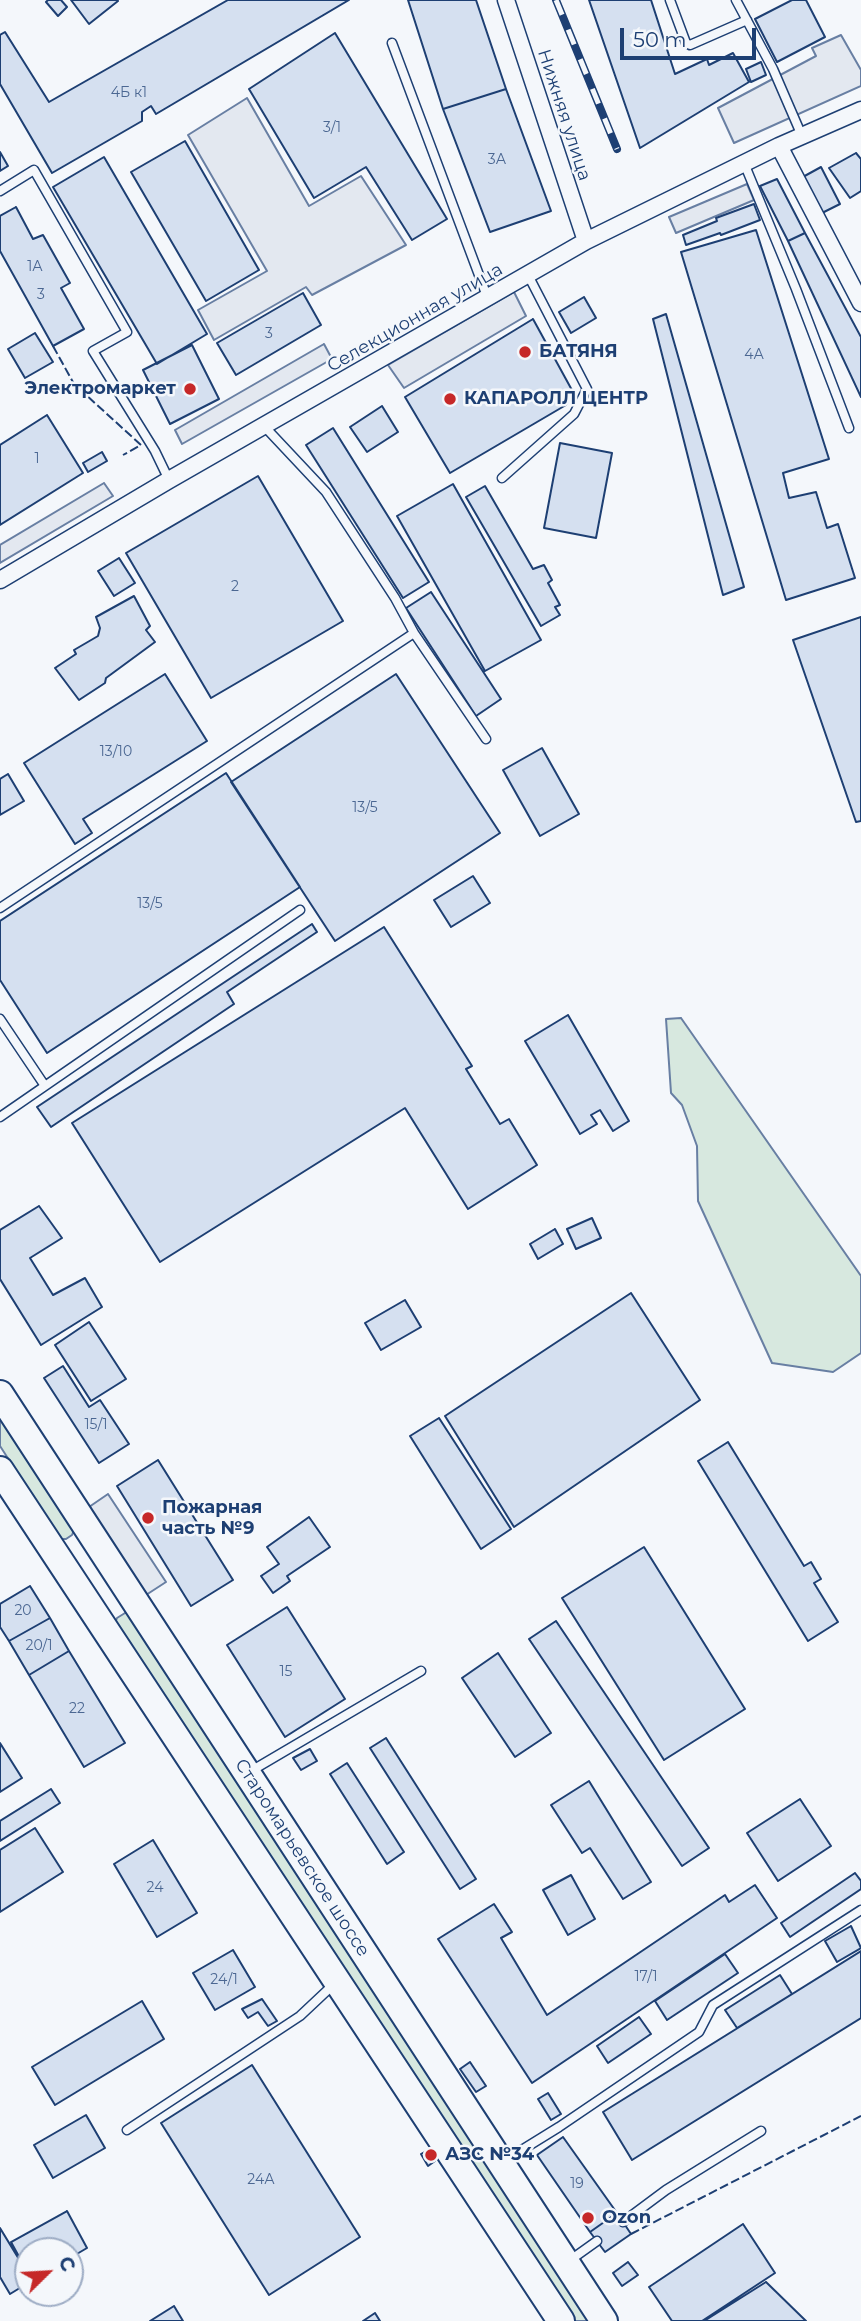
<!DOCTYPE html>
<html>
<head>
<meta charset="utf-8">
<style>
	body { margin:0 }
	#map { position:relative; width:861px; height:2321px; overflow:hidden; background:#f4f7fb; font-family:Montserrat,sans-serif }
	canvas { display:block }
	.north { position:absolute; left:14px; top:2237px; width:70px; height:70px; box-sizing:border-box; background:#f4f7fb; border:2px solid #9eadc5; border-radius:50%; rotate:66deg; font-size:19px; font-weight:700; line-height:28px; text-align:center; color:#1d3f73 }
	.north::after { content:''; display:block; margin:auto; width:24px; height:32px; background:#c62828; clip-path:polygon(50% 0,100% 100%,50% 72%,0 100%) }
	.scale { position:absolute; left:620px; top:28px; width:136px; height:32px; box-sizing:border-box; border:4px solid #1d3f73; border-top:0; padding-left:9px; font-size:21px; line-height:24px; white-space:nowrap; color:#1d3f73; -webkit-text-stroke:5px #f4f7fb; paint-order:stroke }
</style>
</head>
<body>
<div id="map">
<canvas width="861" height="2321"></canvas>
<div class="north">С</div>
<div class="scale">50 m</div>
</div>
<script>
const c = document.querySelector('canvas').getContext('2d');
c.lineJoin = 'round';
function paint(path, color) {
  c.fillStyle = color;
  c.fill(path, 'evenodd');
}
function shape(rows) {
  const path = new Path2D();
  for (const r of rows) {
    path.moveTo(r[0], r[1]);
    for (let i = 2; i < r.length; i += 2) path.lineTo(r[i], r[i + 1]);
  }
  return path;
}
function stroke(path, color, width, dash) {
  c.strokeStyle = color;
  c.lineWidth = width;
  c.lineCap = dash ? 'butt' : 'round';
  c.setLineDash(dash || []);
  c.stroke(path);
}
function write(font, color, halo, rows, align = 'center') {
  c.font = font + ' Montserrat,sans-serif';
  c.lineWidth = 5;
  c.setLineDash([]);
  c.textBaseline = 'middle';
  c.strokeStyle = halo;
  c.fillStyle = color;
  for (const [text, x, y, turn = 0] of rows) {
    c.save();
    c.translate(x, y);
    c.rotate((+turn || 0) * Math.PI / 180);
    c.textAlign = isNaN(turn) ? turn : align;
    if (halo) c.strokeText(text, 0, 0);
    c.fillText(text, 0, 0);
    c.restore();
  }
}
const green = shape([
	[681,1018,861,1276,861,1353,833,1372,772,1363,698,1201,697,1146,682,1105,671,1093,666,1019,681,1018],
	[0,1416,74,1530,72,1535,66,1539,60,1539,0,1446,0,1416],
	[125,1613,130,1613,593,2321,572,2321,115,1623,117,1618,125,1613]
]);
paint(green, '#d7e8df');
stroke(green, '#687fa3', 2);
const parking = shape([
	[841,35,861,70,861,86,734,143,718,108,816,56,812,48,841,35],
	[247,98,309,206,361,176,406,245,312,295,306,287,214,340,198,310,267,271,188,135,247,98],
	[747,184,754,200,676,233,669,217,747,184],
	[514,292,526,316,404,388,388,365,514,292],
	[324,344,332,359,182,444,175,430,324,344],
	[104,483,113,496,0,563,0,545,104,483],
	[108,1494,166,1582,146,1595,89,1507,108,1494]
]);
paint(parking, '#e3e8f0');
stroke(parking, '#687fa3', 2);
const building = shape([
	[48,0,61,0,67,7,58,16,46,2,48,0],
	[71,0,117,0,118,1,89,24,71,0],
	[228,0,349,0,156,114,151,106,142,112,142,121,52,173,0,84,0,35,5,32,49,102,228,0],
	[408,0,476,0,506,89,443,109,408,0],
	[589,0,651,0,675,74,707,59,709,65,733,53,749,82,640,148,589,0],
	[792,0,806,0,825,37,777,62,755,19,792,0],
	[335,33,447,219,412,240,366,167,314,198,249,89,335,33],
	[761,62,766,75,751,82,746,69,761,62],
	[506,89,551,211,490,232,443,109,506,89],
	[185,141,259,270,206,301,131,172,185,141],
	[0,152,8,166,0,171,0,152],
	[856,153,861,159,861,191,850,198,829,168,856,153],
	[104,157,207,334,157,364,53,187,104,157],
	[821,167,840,204,822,213,801,178,821,167],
	[777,179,805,233,788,241,760,186,777,179],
	[754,204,760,220,721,235,720,233,686,245,683,235,717,221,716,218,754,204],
	[16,207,33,239,43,235,70,283,61,288,84,329,53,346,0,251,0,216,16,207],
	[756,230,829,459,783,473,789,498,816,492,827,528,838,524,855,578,786,600,681,252,756,230],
	[805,233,861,337,861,397,788,241,805,233],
	[303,293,321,325,236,375,217,343,303,293],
	[584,297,596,318,571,333,559,312,584,297],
	[666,314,744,587,723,595,653,319,666,314],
	[533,319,573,392,566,405,450,473,405,397,533,319],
	[35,333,53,362,25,378,8,349,35,333],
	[192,345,219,399,170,424,143,370,192,345],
	[382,406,398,432,367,452,350,427,382,406],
	[47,415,83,473,0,525,0,445,47,415],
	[333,428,429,582,403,598,306,445,333,428],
	[560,443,612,453,596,538,544,528,560,443],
	[102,452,107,461,88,472,83,463,102,452],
	[258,476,343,621,211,698,126,553,258,476],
	[453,484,541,640,485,671,397,516,453,484],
	[485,486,533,569,544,565,552,580,548,583,560,605,555,607,560,615,541,626,466,497,485,486],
	[119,558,135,583,114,596,98,571,119,558],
	[431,592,501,699,476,716,406,608,431,592],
	[134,596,150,626,146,630,155,642,106,678,105,683,79,700,55,668,76,654,74,650,98,636,100,628,96,617,134,596],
	[861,617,861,821,856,822,793,640,861,617],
	[165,674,207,741,83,819,92,833,75,844,24,763,165,674],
	[396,674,500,833,335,941,231,782,396,674],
	[542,748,579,814,540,836,503,770,542,748],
	[226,773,300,887,47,1053,0,980,0,921,226,773],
	[8,774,24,801,0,815,0,779,8,774],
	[473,876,490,903,451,927,434,900,473,876],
	[312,924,317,932,227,992,234,1004,51,1127,37,1107,312,924],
	[384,927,472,1066,466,1069,500,1124,509,1119,537,1165,468,1209,405,1108,160,1262,72,1123,384,927],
	[568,1015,629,1121,613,1131,600,1110,591,1115,597,1124,580,1134,525,1041,568,1015],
	[39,1206,62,1238,30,1258,53,1295,85,1278,102,1307,41,1345,0,1279,0,1230,39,1206],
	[592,1218,601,1238,576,1249,567,1229,592,1218],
	[555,1229,563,1244,538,1259,530,1244,555,1229],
	[631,1293,700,1400,514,1527,445,1416,631,1293],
	[405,1300,421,1327,381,1350,365,1323,405,1300],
	[89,1322,126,1379,91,1401,55,1345,89,1322],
	[63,1366,89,1407,100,1400,129,1444,99,1463,44,1378,63,1366],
	[439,1418,511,1529,481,1549,410,1436,439,1418],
	[728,1442,804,1566,811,1562,821,1579,814,1583,838,1622,808,1641,698,1461,728,1442],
	[158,1460,233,1580,191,1606,117,1486,158,1460],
	[309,1517,330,1547,287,1576,290,1581,273,1593,261,1576,279,1564,267,1547,309,1517],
	[644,1547,745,1709,664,1760,562,1598,644,1547],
	[30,1586,50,1618,9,1641,0,1627,0,1604,30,1586],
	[287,1607,345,1699,285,1737,227,1645,287,1607],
	[50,1618,69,1651,29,1675,9,1641,50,1618],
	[556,1621,709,1848,682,1866,529,1639,556,1621],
	[69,1651,125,1743,84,1767,29,1675,69,1651],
	[498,1653,551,1733,515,1757,462,1678,498,1653],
	[386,1738,476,1879,460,1889,370,1748,386,1738],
	[0,1743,22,1778,0,1792,0,1743],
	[310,1749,317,1761,301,1770,293,1758,310,1749],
	[347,1763,404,1852,387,1864,330,1774,347,1763],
	[589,1781,651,1882,623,1899,590,1848,582,1853,551,1805,589,1781],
	[51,1789,60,1803,0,1841,0,1821,51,1789],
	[800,1799,831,1846,778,1881,747,1833,800,1799],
	[35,1828,63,1872,0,1912,0,1850,35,1828],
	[153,1840,197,1913,157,1937,114,1864,153,1840],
	[855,1873,861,1881,861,1889,790,1937,781,1923,855,1873],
	[571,1875,595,1919,568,1935,543,1890,571,1875],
	[755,1885,777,1918,532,2083,438,1939,494,1904,512,1932,501,1938,547,2015,725,1895,729,1902,755,1885],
	[851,1926,861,1948,837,1962,825,1941,851,1926],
	[233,1950,255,1987,215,2010,193,1973,233,1950],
	[861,1951,861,2018,632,2160,603,2112,861,1951],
	[725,1954,738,1973,667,2020,655,2001,725,1954],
	[780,1975,792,1994,737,2028,725,2010,780,1975],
	[262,1999,277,2021,268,2026,258,2012,248,2018,242,2009,262,1999],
	[142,2001,164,2039,55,2105,32,2067,142,2001],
	[639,2017,651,2034,608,2063,597,2046,639,2017],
	[470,2062,486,2086,476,2092,460,2069,470,2062],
	[252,2065,360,2237,269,2295,161,2123,252,2065],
	[548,2093,561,2114,551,2120,538,2099,548,2093],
	[86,2115,105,2148,53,2178,34,2145,86,2115],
	[563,2137,617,2213,590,2232,537,2155,563,2137],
	[428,2150,435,2161,428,2166,421,2154,428,2150],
	[67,2211,87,2248,70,2258,70,2251,28,2251,28,2273,11,2242,67,2211],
	[617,2213,631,2234,605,2252,590,2232,617,2213],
	[743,2224,775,2273,702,2321,672,2321,649,2287,743,2224],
	[0,2228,28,2274,28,2283,10,2294,0,2277,0,2228],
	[628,2262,638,2275,622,2286,613,2273,628,2262],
	[766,2282,806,2321,704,2321,766,2282],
	[174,2306,183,2321,150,2321,174,2306],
	[375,2313,380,2321,363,2321,375,2313]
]);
paint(building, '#d5e0f0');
stroke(building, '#1d3f73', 2);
const lane = shape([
	[670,0,686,43,690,45,747,20],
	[736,0,773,69,802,136],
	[392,43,488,299],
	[744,163,796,289,849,428],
	[0,191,34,170,127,332,93,351,155,451,169,480],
	[502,478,574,414,587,389,528,275],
	[414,633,486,739],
	[0,908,414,633,395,598,326,492,264,426],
	[0,1019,45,1086],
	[0,1117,300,910],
	[251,1771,421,1671],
	[127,2130,300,2016,333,1985],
	[504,2161,559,2127,699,2032,713,2005,861,1910],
	[623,2222,666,2190,761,2131],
	[569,2261,597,2241]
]);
const street = shape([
	[506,0,586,241],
	[779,146,861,303],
	[0,580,169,480,586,241,779,146,861,110]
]);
const primary = shape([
	[0,1394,604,2321],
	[0,1470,561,2321]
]);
stroke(lane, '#1d3f73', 11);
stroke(street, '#1d3f73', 19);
stroke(primary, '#1d3f73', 30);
stroke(lane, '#f4f7fb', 8);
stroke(street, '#f4f7fb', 16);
stroke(primary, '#f4f7fb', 26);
const rail = shape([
	[556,0,617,149]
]);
stroke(rail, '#1d3f73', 8);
stroke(rail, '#f4f7fb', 5, [16]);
stroke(shape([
	[53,346,74,384,141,445,123,455],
	[631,2234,861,2116]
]), '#1d3f73', 2, [9, 3.5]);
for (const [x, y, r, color] of [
	[525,352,7,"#c62828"],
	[190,389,7,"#c62828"],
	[450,399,7,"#c62828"],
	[148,1518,7,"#c62828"],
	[431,2155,7,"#c62828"],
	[588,2218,7,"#c62828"]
]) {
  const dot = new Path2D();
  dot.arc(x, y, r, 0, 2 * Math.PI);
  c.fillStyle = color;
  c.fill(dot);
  stroke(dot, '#f4f7fb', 2.5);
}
write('14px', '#4b6792', null, [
	["4Б к1",129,93],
	["3/1",332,128],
	["3А",497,160],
	["1А",35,267],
	["3",41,295],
	["3",269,334],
	["4А",754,355],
	["1",37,459],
	["2",235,587],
	["13/10",116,752],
	["13/5",365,808],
	["13/5",150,904],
	["15/1",96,1425],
	["20",23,1611],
	["20/1",39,1646],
	["15",286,1672],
	["22",77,1709],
	["24",155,1888],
	["17/1",646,1977],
	["24/1",224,1980],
	["24А",261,2180],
	["19",577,2184]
]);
write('18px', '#1d3f73', '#f4f7fb', [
	["Нижняя улица",564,115,72],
	["Селекционная улица",415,318,-30],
	["Старомарьевское шоссе",302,1858,57]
]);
write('bold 18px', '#1d3f73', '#f4f7fb', [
	["БАТЯНЯ",539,352],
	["Электромаркет",176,389,"right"],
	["КАПАРОЛЛ ЦЕНТР",464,399],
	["Пожарная",162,1508],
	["часть №9",162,1529],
	["АЗС №34",445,2155],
	["Ozon",602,2218]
], 'left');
</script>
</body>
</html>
